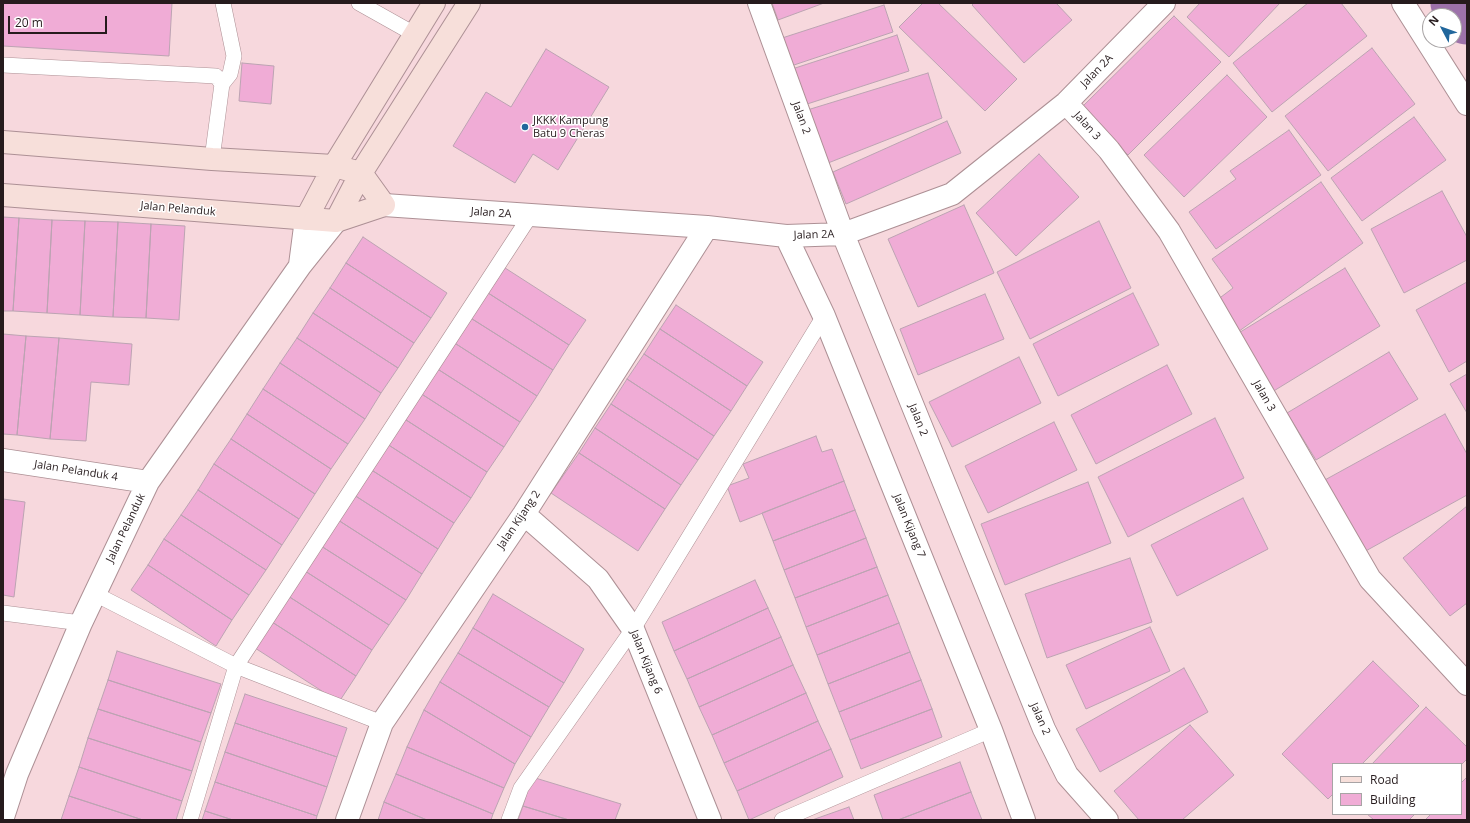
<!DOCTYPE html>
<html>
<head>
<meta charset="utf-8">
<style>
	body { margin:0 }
	#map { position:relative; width:1470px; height:823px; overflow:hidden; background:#f7d8dd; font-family:"Open Sans",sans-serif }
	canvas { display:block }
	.frame { position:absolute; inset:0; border:4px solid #261b1d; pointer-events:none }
	.legend { position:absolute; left:1332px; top:763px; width:130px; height:52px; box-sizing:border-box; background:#fff; border:1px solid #a8a4a5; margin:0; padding:5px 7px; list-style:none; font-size:12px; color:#261b1d }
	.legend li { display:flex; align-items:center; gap:8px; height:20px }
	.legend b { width:20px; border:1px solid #a8a4a5 }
	.north { position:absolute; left:1422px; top:8px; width:40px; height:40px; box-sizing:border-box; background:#fff; border:1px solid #a8a4a5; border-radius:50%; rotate:311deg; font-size:11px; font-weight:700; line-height:16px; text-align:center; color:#261b1d }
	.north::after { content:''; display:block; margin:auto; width:14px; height:18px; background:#21679c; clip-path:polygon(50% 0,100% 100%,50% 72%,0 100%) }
	.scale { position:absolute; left:8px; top:16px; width:99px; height:18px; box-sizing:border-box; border:2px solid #261b1d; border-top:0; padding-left:5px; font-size:12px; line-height:14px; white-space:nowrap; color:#261b1d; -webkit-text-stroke:3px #fff; paint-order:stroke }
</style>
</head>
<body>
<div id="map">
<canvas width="1470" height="823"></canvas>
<div class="frame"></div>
<ul class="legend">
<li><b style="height:5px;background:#f7dfda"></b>Road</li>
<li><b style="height:11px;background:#f0acd6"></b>Building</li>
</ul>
<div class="north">N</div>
<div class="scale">20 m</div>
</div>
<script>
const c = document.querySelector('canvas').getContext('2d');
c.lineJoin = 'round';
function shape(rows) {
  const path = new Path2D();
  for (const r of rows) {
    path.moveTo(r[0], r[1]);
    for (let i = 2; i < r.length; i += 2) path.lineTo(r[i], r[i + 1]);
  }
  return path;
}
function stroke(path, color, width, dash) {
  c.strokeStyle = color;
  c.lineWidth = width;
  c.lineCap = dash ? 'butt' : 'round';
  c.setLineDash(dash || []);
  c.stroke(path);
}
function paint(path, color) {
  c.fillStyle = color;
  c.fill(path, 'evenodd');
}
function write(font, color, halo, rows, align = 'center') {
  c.font = font + ' "Open Sans",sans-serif';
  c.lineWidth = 3;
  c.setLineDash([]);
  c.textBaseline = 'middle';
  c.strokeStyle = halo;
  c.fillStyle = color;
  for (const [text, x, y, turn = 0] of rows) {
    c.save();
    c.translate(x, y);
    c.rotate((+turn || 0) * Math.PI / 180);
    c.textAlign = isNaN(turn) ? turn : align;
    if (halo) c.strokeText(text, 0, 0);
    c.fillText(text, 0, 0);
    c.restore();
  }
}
stroke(shape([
	[1460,3,1467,15]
]), '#9d72aa', 59);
const building = shape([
	[3,3,172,3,169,56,3,46,3,3],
	[772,3,824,3,778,20,772,3],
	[923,3,938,3,1017,79,985,111,899,27,923,3],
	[974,3,1056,3,1072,20,1024,63,972,5,974,3],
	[1200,3,1280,3,1229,57,1187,17,1200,3],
	[1308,3,1341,3,1367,36,1272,112,1233,63,1308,3],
	[884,5,893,32,788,67,779,39,884,5],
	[1174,16,1221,62,1128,155,1081,108,1174,16],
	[897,35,909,71,801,106,789,70,897,35],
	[1372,48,1415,104,1328,171,1285,116,1372,48],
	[546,49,609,87,558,170,533,154,515,183,453,146,486,92,511,107,546,49],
	[242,63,274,66,271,104,239,101,242,63],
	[928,73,942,118,823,165,804,111,928,73],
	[1227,75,1267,117,1184,197,1144,155,1227,75],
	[1414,117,1446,160,1362,221,1331,178,1414,117],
	[947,121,961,153,846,204,833,172,947,121],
	[1289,130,1321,175,1216,249,1189,212,1236,179,1230,171,1289,130],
	[1039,154,1079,197,1016,256,976,213,1039,154],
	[1321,182,1363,243,1235,334,1213,303,1233,288,1212,259,1321,182],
	[1442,191,1467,237,1467,260,1404,293,1371,229,1442,191],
	[964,205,994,273,918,307,888,239,964,205],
	[3,217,19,218,13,311,3,311,3,217],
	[19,218,52,220,47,313,13,311,19,218],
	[52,220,85,221,80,315,47,313,52,220],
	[85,221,118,222,113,317,80,315,85,221],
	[1099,221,1131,288,1030,339,997,272,1099,221],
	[118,222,151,224,146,318,113,317,118,222],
	[151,224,185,226,179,320,146,318,151,224],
	[363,237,447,293,431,318,346,263,363,237],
	[346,263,431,318,414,343,330,288,346,263],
	[502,266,586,320,569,345,485,291,502,266],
	[1345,268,1380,326,1272,392,1237,334,1345,268],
	[1467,282,1467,361,1449,372,1416,310,1467,282],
	[330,288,414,343,398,368,313,313,330,288],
	[485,291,569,345,553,370,469,317,485,291],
	[1133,293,1159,345,1058,396,1033,344,1133,293],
	[985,294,1004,339,918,375,900,329,985,294],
	[676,305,763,362,747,386,660,329,676,305],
	[313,313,398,368,381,393,297,338,313,313],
	[469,317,553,370,537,396,453,342,469,317],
	[660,329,747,386,731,411,644,354,660,329],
	[3,334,26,336,17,435,3,434,3,334],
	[26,336,59,338,50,439,17,435,26,336],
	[59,338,132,344,129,385,91,382,86,441,50,439,59,338],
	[297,338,381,393,365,419,280,363,297,338],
	[453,342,537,396,520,422,436,368,453,342],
	[1389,352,1418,399,1316,460,1287,413,1389,352],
	[644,354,731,411,714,436,627,379,644,354],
	[1019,357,1041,403,952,447,929,402,1019,357],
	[280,363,365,419,348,444,263,389,280,363],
	[1167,365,1192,414,1096,464,1071,415,1167,365],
	[436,368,520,422,504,447,420,393,436,368],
	[1467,374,1467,413,1450,384,1467,374],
	[627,379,714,436,698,460,611,404,627,379],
	[263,389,348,444,331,469,247,414,263,389],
	[420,393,504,447,487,472,403,418,420,393],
	[611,404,698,460,681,485,595,428,611,404],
	[247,414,331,469,315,494,231,439,247,414],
	[1445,414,1467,454,1467,495,1362,553,1323,481,1445,414],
	[403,418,487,472,471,498,387,444,403,418],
	[1215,418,1244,478,1128,537,1098,477,1215,418],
	[1054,422,1077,470,988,513,965,466,1054,422],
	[595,428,681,485,665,509,579,453,595,428],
	[816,436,822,452,832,449,844,481,740,522,727,486,749,478,743,464,816,436],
	[231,439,315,494,299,519,214,464,231,439],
	[387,444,471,498,454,523,370,469,387,444],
	[579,453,665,509,638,551,551,493,579,453],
	[214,464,299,519,282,545,198,490,214,464],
	[370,469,454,523,438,549,354,495,370,469],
	[844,481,855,510,773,541,762,513,844,481],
	[1088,482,1111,543,1005,585,981,524,1088,482],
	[198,490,282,545,266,570,181,515,198,490],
	[354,495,438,549,422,574,338,520,354,495],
	[1243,498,1268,549,1177,596,1151,545,1243,498],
	[3,499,25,502,14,597,3,595,3,499],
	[1467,506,1467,603,1450,616,1403,558,1467,506],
	[855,510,866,538,784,570,773,541,855,510],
	[181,515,266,570,249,595,164,539,181,515],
	[338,520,422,574,406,600,321,546,338,520],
	[866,538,877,567,795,598,784,570,866,538],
	[164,539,249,595,232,620,148,565,164,539],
	[321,546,406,600,389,625,305,571,321,546],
	[1130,558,1152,622,1047,658,1025,594,1130,558],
	[148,565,232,620,216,646,131,590,148,565],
	[877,567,888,595,806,627,795,598,877,567],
	[305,571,389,625,372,650,288,596,305,571],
	[755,580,768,608,674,651,662,622,755,580],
	[493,594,584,649,564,683,473,628,493,594],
	[888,595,899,623,817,655,806,627,888,595],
	[288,596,372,650,356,676,272,622,288,596],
	[768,608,781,637,687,679,674,651,768,608],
	[272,622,356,676,339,702,255,648,272,622],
	[899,623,910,652,828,684,817,655,899,623],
	[1150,627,1170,671,1086,709,1066,665,1150,627],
	[473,628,564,683,549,707,458,653,473,628],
	[781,637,793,665,699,707,687,679,781,637],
	[117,651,221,684,211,713,108,680,117,651],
	[910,652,921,680,839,712,828,684,910,652],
	[458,653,549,707,531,737,440,682,458,653],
	[1373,661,1419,706,1362,764,1333,764,1333,794,1328,799,1282,754,1373,661],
	[793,665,806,693,712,735,699,707,793,665],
	[1184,668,1208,712,1100,772,1076,729,1184,668],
	[108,680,211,713,201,742,98,709,108,680],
	[921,680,932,709,850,740,839,712,921,680],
	[440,682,531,737,515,764,424,710,440,682],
	[806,693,818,721,724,763,712,735,806,693],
	[245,694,347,728,337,757,235,723,245,694],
	[1426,707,1467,747,1467,759,1461,765,1461,764,1372,764,1426,707],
	[98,709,201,742,192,771,88,738,98,709],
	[932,709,942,737,861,769,850,740,932,709],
	[424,710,515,764,504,788,407,747,424,710],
	[818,721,831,749,737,791,724,763,818,721],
	[235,723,337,757,327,787,225,752,235,723],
	[1190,725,1234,775,1182,820,1139,820,1114,791,1190,725],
	[88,738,192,771,182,801,79,767,88,738],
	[407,747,504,788,493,814,396,774,407,747],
	[831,749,843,777,749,820,737,791,831,749],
	[225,752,327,787,317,816,215,782,225,752],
	[960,762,971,792,898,820,883,820,874,795,960,762],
	[79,767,182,801,176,820,143,820,69,796,79,767],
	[396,774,493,814,491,820,427,820,384,802,396,774],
	[532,777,621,804,615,820,569,820,523,806,532,777],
	[1467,777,1467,820,1425,820,1431,814,1461,814,1461,783,1467,777],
	[215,782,317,816,316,820,233,820,205,811,215,782],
	[971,792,982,820,898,820,971,792],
	[69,796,143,820,61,820,69,796],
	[384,802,427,820,378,820,384,802],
	[523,806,569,820,518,820,523,806],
	[849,807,854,820,812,820,849,807],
	[205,811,233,820,202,820,205,811],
	[1367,814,1415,814,1409,820,1374,820,1367,814]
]);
paint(building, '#f0acd6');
stroke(building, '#bca3b2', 1);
const lane = shape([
	[359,3,416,35],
	[3,65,216,76,222,84,212,159],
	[222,84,230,74,234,56,223,3],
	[95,594,236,666,382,723],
	[3,613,81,623],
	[190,820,236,666,530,216],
	[509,820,521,788,633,629,824,316],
	[782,820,991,730]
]);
const street = shape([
	[759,3,843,234,1044,729,1067,775,1107,820],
	[1403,3,1467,104],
	[1066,103,1109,150,1169,231,1370,579,1467,684],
	[384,205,707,227,786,236,843,234,952,194,1066,103,1164,3],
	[786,236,824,316,991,730,1024,820],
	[300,265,306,219],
	[3,460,148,482],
	[524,514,598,579,633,629,710,820],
	[3,817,17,774,81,623,148,482,300,266,336,221],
	[347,820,382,723,524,514,707,227]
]);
const secondary = shape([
	[3,142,212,159,334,166,361,173,384,205,336,221,3,195],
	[306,219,334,166,434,3],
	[336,221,361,173,469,3]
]);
stroke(lane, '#ad9095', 16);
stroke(street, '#ad9095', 24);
stroke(secondary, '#ad9095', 24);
stroke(lane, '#fff', 15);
stroke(street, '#fff', 22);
stroke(secondary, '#f7dfda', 22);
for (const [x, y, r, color] of [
	[525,127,4,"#21679c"]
]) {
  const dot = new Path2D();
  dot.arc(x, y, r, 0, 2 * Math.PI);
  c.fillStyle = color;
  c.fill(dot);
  stroke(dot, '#fff', 1.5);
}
write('11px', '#261b1d', '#fff', [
	["Jalan 2A",1097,71,-46],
	["Jalan 2",801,118,70],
	["Jalan 3",1087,126,48],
	["Jalan Pelanduk",178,209,5],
	["Jalan 2A",491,213,4],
	["Jalan 2A",814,235,-2],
	["Jalan 3",1264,396,60],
	["Jalan 2",918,420,68],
	["Jalan Pelanduk 4",76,471,9],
	["Jalan Kijang 2",519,520,-56],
	["Jalan Kijang 7",909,526,68],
	["Jalan Pelanduk",126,528,-64],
	["Jalan Kijang 6",646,662,68],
	["Jalan 2",1040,719,66]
]);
write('11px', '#261b1d', '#fff', [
	["JKKK Kampung",533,121],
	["Batu 9 Cheras",533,134]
], 'left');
</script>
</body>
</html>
